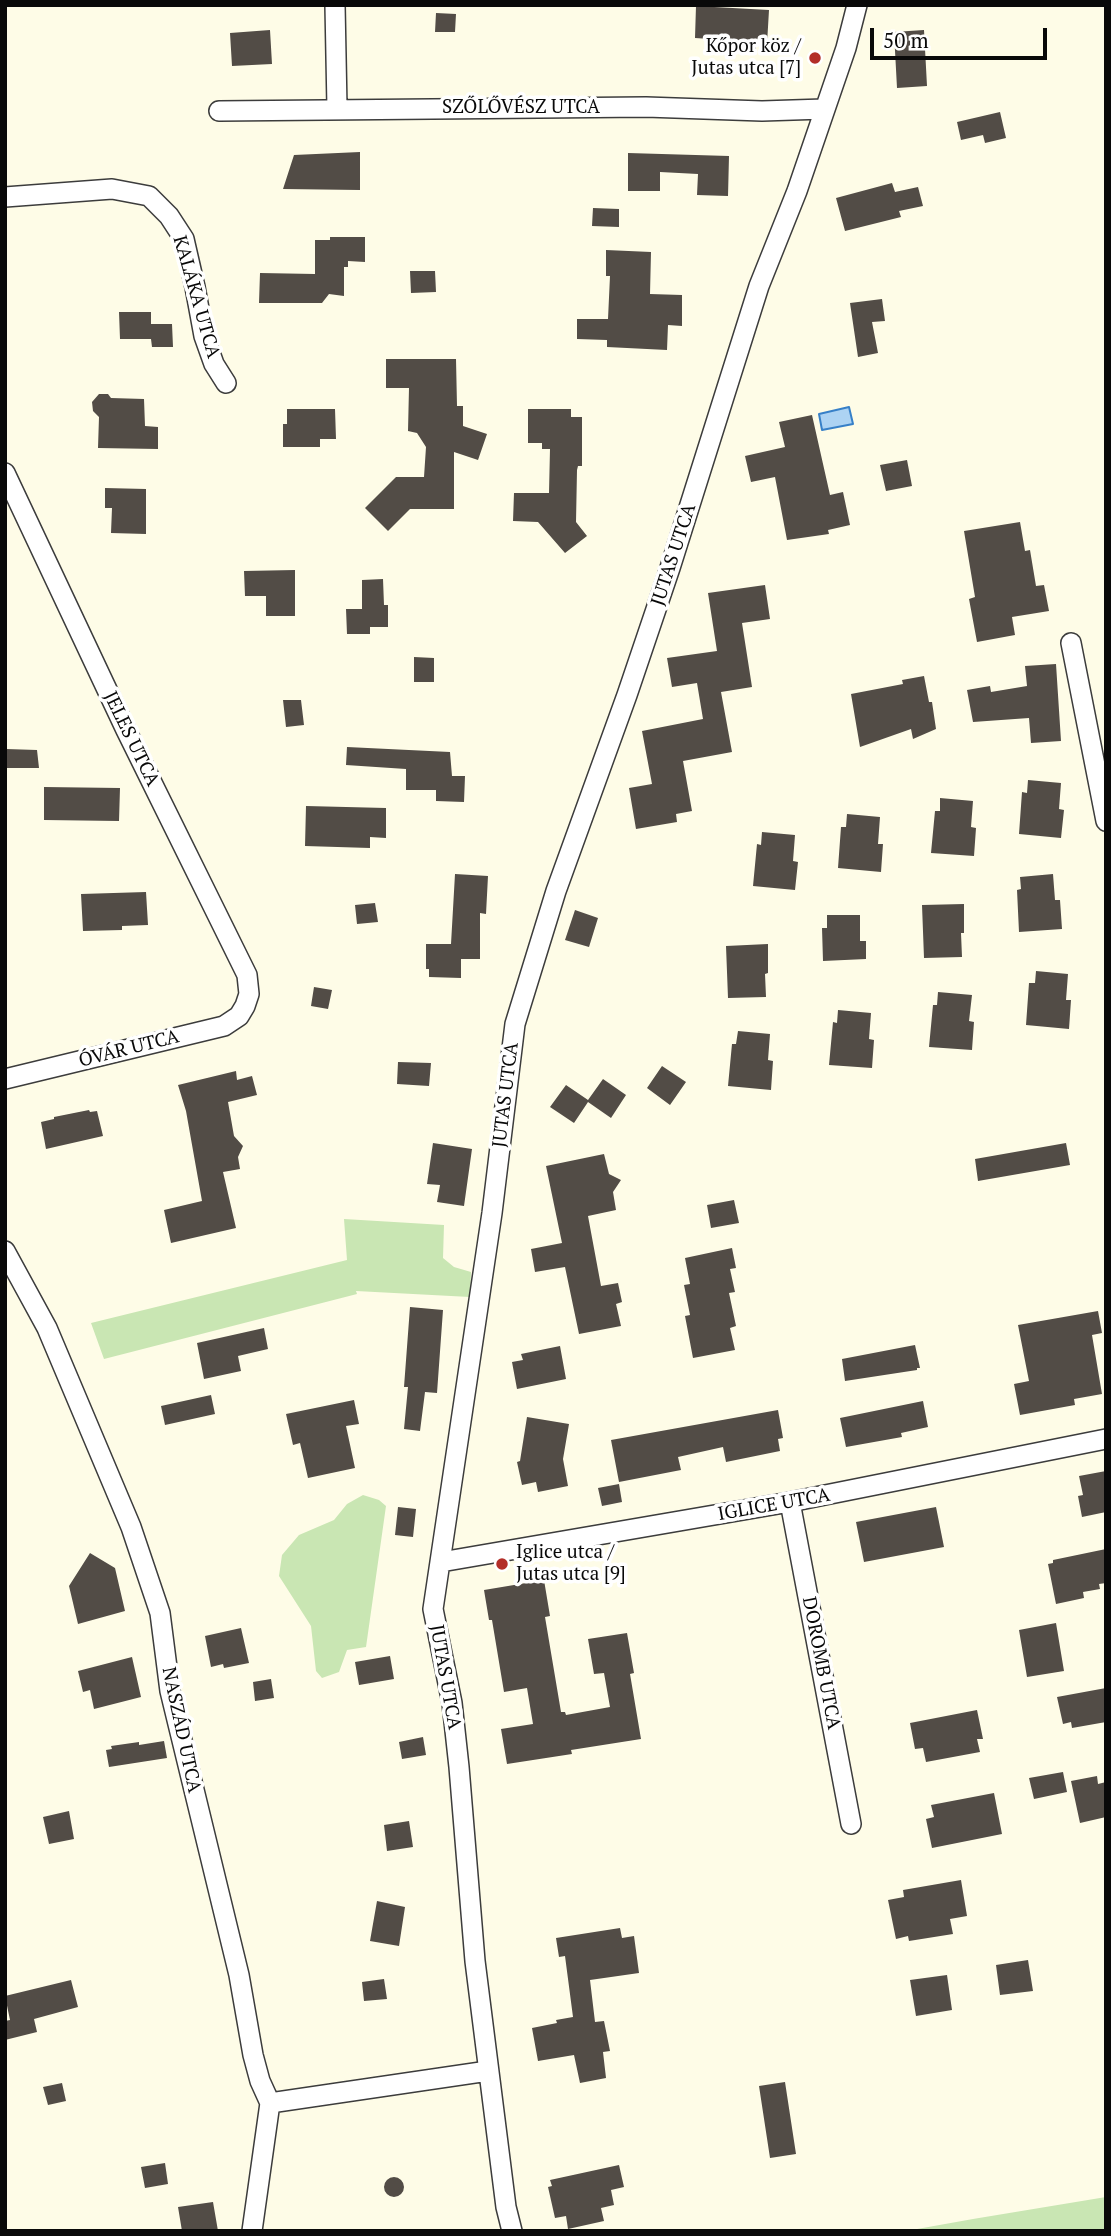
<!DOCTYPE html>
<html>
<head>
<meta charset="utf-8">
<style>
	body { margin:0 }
	#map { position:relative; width:1111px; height:2236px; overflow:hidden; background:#fefce7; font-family:"PT Serif",serif }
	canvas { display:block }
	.frame { position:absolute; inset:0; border:7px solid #090909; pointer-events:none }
	.scale { position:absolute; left:870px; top:28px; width:177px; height:32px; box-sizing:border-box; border:4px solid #090909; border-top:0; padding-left:9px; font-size:21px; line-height:24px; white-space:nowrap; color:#090909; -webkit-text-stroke:5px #fff; paint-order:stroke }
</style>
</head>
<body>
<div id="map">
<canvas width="1111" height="2236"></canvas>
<div class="frame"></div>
<div class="scale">50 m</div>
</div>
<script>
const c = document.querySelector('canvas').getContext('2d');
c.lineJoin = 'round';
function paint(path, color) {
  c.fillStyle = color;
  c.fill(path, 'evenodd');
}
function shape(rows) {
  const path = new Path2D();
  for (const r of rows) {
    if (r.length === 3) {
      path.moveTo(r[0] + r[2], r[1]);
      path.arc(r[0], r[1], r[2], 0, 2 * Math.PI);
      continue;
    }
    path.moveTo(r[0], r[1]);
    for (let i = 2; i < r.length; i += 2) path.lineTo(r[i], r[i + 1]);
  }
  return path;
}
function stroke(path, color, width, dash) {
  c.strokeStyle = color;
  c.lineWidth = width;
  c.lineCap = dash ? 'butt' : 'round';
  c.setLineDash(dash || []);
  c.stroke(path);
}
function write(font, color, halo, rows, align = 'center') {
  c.font = font + ' "PT Serif",serif';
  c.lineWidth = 7;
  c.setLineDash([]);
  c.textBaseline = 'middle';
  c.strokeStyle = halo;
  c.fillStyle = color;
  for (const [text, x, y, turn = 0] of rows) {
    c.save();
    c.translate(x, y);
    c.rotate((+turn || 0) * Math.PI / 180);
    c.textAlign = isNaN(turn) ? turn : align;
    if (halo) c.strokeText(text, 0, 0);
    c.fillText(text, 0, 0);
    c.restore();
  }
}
paint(shape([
	[344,1219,444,1225,443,1258,454,1267,471,1272,470,1297,356,1291,357,1294,104,1359,91,1323,347,1260],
	[363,1495,379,1500,386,1506,366,1647,347,1650,339,1672,322,1678,316,1671,311,1626,279,1576,282,1555,299,1535,334,1520,347,1504],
	[1106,2197,1106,2231,906,2231,973,2219]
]), '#c9e6b3');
const water = shape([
	[849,407,853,424,822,430,819,414,849,407]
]);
paint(water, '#add3f3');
stroke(water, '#3780c8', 2);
paint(shape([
	[696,6,769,10,767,44,756,44,756,53,725,52,725,40,695,38],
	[436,13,456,14,455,32,435,32],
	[270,30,272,64,232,66,230,33],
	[924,30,927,86,897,88,894,32],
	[1000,112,1006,138,985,143,983,135,961,140,957,122],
	[360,152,360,190,283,189,294,155],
	[628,153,729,156,728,196,697,195,698,174,660,172,660,191,628,191],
	[892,183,895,192,918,187,923,206,899,211,901,217,845,231,836,198],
	[593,208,619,209,619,227,592,226],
	[330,237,365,237,365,262,348,261,348,267,344,267,344,296,329,294,322,303,259,303,260,273,315,274,315,240,330,240],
	[606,250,651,252,650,294,682,295,682,326,668,325,667,350,607,347,607,340,577,339,577,319,608,319,610,276,606,276],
	[410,271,435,271,436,292,411,293],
	[882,299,885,321,872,322,878,353,858,357,850,303],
	[119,312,151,312,151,324,172,324,173,347,152,347,151,339,120,339],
	[386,359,456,359,457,406,463,406,463,426,487,434,478,460,454,452,454,509,410,509,388,531,365,508,396,477,424,477,426,447,417,433,408,431,409,388,386,388],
	[99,394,108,394,111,398,144,399,145,426,158,427,158,449,98,448,99,417,93,411,92,402],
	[287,409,335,409,336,439,320,439,320,447,283,447,283,424,287,424],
	[528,409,571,409,571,417,582,417,582,466,578,466,577,470,576,522,587,536,565,553,538,522,513,521,514,493,549,493,550,449,542,449,542,443,528,443],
	[812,415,830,495,843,492,850,525,828,530,829,534,787,540,775,477,751,482,745,456,785,447,779,422],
	[907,460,912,486,886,491,880,465],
	[105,488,146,489,146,534,111,533,112,508,105,508],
	[1020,522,1025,551,1030,550,1036,586,1044,585,1049,611,1012,617,1015,635,977,642,969,599,975,597,964,531],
	[295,570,295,616,266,616,266,596,245,596,244,571],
	[383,579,384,605,388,605,388,627,370,627,370,634,347,634,346,609,362,609,362,580],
	[765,585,770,619,742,623,752,687,721,692,732,752,683,761,692,811,676,814,677,822,636,829,629,788,652,784,642,731,703,719,697,683,672,687,667,658,717,651,708,593],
	[414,657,434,658,434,682,414,682],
	[1056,664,1061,741,1031,743,1029,718,973,722,967,690,990,686,991,692,1027,686,1025,666],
	[924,676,929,702,932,702,936,729,913,739,911,729,860,747,851,694,903,684,902,680],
	[283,700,301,700,304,725,286,727],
	[347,747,450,752,452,776,465,776,464,802,436,801,436,790,406,790,406,769,346,765],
	[6,749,37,750,39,768,6,768],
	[1028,780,1061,783,1059,809,1064,810,1061,838,1019,834,1022,792,1027,793],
	[44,787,120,788,119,821,44,820],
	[940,798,973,801,971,827,976,828,974,856,931,853,935,811,940,811],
	[306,806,386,808,386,838,370,837,370,848,305,846],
	[847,814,880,817,878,844,883,844,881,872,838,868,841,827,846,827],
	[762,832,795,835,793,861,798,862,795,890,753,886,757,844,761,845],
	[455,874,488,876,486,914,480,913,480,959,461,959,461,978,429,977,429,969,426,969,426,944,451,944],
	[1053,874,1055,900,1060,900,1062,929,1019,932,1017,890,1021,889,1020,877],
	[146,892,148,925,122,926,122,930,83,931,81,894],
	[375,903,378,922,357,924,355,905],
	[964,904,964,933,961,933,962,957,924,958,922,905],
	[575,910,598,918,589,947,565,940],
	[827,915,860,915,860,941,866,941,866,959,823,961,822,928,827,928],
	[768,944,768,973,765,974,766,997,728,998,726,946],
	[1036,971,1068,974,1066,1000,1071,1000,1069,1029,1026,1025,1029,983,1035,983],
	[314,987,332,990,328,1009,311,1006],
	[938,992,972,995,969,1021,974,1022,972,1050,929,1047,933,1005,937,1005],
	[838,1010,871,1013,869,1039,874,1040,872,1068,829,1065,833,1022,837,1023],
	[738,1031,770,1034,768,1060,773,1061,771,1090,728,1086,732,1044,736,1044],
	[398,1062,431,1063,429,1086,397,1084],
	[662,1066,686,1082,670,1105,647,1088],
	[236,1071,237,1080,252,1076,257,1095,228,1102,234,1136,243,1146,238,1157,240,1169,223,1172,236,1228,171,1243,164,1210,202,1201,186,1111,178,1085],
	[603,1079,626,1095,611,1118,588,1102,574,1123,550,1107,566,1085,588,1100],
	[89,1110,90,1112,97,1111,103,1136,46,1149,41,1122,54,1119,54,1117],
	[433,1143,472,1149,464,1206,437,1202,440,1185,427,1184],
	[1066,1143,1070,1165,978,1181,975,1159],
	[604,1154,609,1174,621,1180,613,1192,616,1210,588,1216,601,1286,618,1283,622,1302,616,1304,621,1326,579,1334,565,1267,535,1272,531,1249,562,1243,546,1166],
	[734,1200,739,1223,711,1228,707,1205],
	[732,1248,736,1268,730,1269,735,1292,729,1293,736,1326,730,1328,735,1350,693,1358,685,1316,690,1315,684,1285,690,1284,685,1258],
	[410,1307,443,1310,437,1393,425,1392,420,1431,404,1429,408,1387,404,1387],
	[1098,1311,1102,1333,1092,1335,1102,1394,1074,1399,1075,1405,1020,1415,1014,1384,1029,1381,1018,1325],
	[264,1328,268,1349,238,1356,241,1371,204,1379,197,1343],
	[915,1345,920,1368,917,1368,917,1370,845,1381,842,1359],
	[560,1346,566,1379,517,1389,512,1362,523,1360,521,1354],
	[211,1395,215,1414,165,1425,161,1406],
	[354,1400,359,1424,346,1426,355,1468,308,1478,300,1443,293,1445,286,1414],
	[923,1401,928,1427,901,1433,902,1437,846,1447,840,1418],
	[778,1410,783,1438,778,1439,780,1451,726,1462,723,1447,678,1457,681,1470,619,1482,611,1440],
	[527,1417,569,1424,563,1459,568,1486,538,1492,536,1482,522,1485,517,1462,520,1461],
	[1106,1471,1106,1512,1082,1517,1078,1496,1083,1495,1079,1476],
	[619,1484,622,1502,602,1506,598,1488],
	[398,1507,416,1509,413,1537,395,1535],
	[936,1507,944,1547,864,1562,856,1522],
	[1106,1549,1106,1583,1099,1584,1100,1589,1083,1592,1084,1598,1056,1604,1048,1564,1053,1563,1053,1560],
	[90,1553,115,1568,125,1611,78,1624,69,1586],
	[544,1580,550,1616,545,1617,561,1712,565,1712,566,1715,610,1707,604,1673,594,1674,588,1639,627,1633,634,1673,630,1674,641,1739,571,1750,572,1754,507,1764,501,1729,533,1724,527,1688,504,1692,492,1620,489,1620,484,1590],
	[1056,1623,1064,1671,1027,1677,1019,1630],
	[241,1628,249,1663,224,1668,223,1664,211,1667,205,1636],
	[390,1656,394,1679,359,1685,355,1662],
	[132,1657,141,1697,94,1709,90,1690,83,1692,78,1671],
	[271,1679,274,1698,255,1701,253,1682],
	[1106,1688,1106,1722,1072,1728,1071,1722,1063,1724,1057,1697],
	[977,1710,983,1739,977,1739,980,1752,926,1762,923,1748,915,1749,910,1723],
	[423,1737,426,1755,402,1759,399,1742],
	[164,1741,167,1758,109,1767,106,1750,112,1749,111,1746,139,1742,139,1745],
	[1063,1772,1067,1792,1034,1799,1029,1778],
	[1097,1776,1098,1784,1106,1782,1106,1817,1080,1823,1071,1781],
	[994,1793,1002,1834,932,1848,926,1819,934,1817,931,1805],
	[69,1811,74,1839,49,1844,43,1817],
	[409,1821,413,1847,387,1851,384,1825],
	[961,1880,967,1916,950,1919,953,1934,909,1941,908,1936,896,1939,888,1900,904,1897,903,1890],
	[377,1901,405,1907,399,1946,370,1941],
	[620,1928,622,1938,634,1936,639,1973,590,1980,595,2022,604,2021,610,2051,603,2052,606,2078,580,2083,574,2055,538,2061,532,2028,557,2023,556,2020,573,2017,565,1956,559,1957,556,1938],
	[1028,1960,1033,1991,1000,1995,996,1965],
	[947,1975,952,2010,916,2016,910,1980],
	[384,1979,387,1999,364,2001,362,1982],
	[71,1980,78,2007,34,2019,37,2032,5,2040,5,2021,10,2020,5,1996],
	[785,2082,796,2154,770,2158,759,2086],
	[62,2083,66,2101,48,2105,43,2087],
	[165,2163,168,2184,145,2188,141,2167],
	[619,2165,624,2187,611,2190,614,2205,601,2208,604,2221,568,2229,566,2216,555,2218,548,2187,552,2186,550,2180],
	[394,2187,10],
	[213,2202,218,2231,182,2231,178,2207]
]), '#524c46');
const street = shape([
	[335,5,337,108],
	[219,111,646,107,762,111,824,109],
	[5,197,112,189,149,196,169,216,184,239,195,287,204,336,214,364,226,383],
	[5,473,126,730,247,975,249,994,245,1006,239,1016,224,1026,5,1079],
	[1071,643,1106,821],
	[5,1251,47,1328,131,1527,160,1613,170,1691,239,1975,253,2055,260,2081,270,2103,252,2231],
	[790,1502,851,1824],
	[441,1562,790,1502,1106,1439],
	[270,2103,488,2071],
	[512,2231,506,2207,475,1961,459,1767,452,1703,433,1609,492,1213,515,1024,556,891,627,695,670,568,759,286,797,191,846,48,857,5]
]);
stroke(street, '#3c3c3c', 22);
stroke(street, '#fff', 19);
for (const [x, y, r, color] of [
	[815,58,7,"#b32e28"],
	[502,1564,7,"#b32e28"]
]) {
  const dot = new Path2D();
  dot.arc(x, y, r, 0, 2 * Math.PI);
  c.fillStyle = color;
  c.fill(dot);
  stroke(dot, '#fff', 2.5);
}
write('19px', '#090909', '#fff', [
	["Kőpor köz /",801,47],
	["Jutas utca [7]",801,69],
	["Iglice utca /",516,1553,"left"],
	["Jutas utca [9]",516,1575,"left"]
], 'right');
write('19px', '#090909', '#fff', [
	["SZŐLŐVÉSZ UTCA",521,108],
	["KALÁKA UTCA",196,297,74],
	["JUTAS UTCA",674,555,-72],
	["JELES UTCA",131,739,64],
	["ÓVÁR UTCA",129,1049,-14],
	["JUTAS UTCA",506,1095,-83],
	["IGLICE UTCA",774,1505,-10],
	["DOROMB UTCA",821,1663,79],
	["JUTAS UTCA",445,1677,80],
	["NASZÁD UTCA",181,1730,78]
]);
</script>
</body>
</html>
